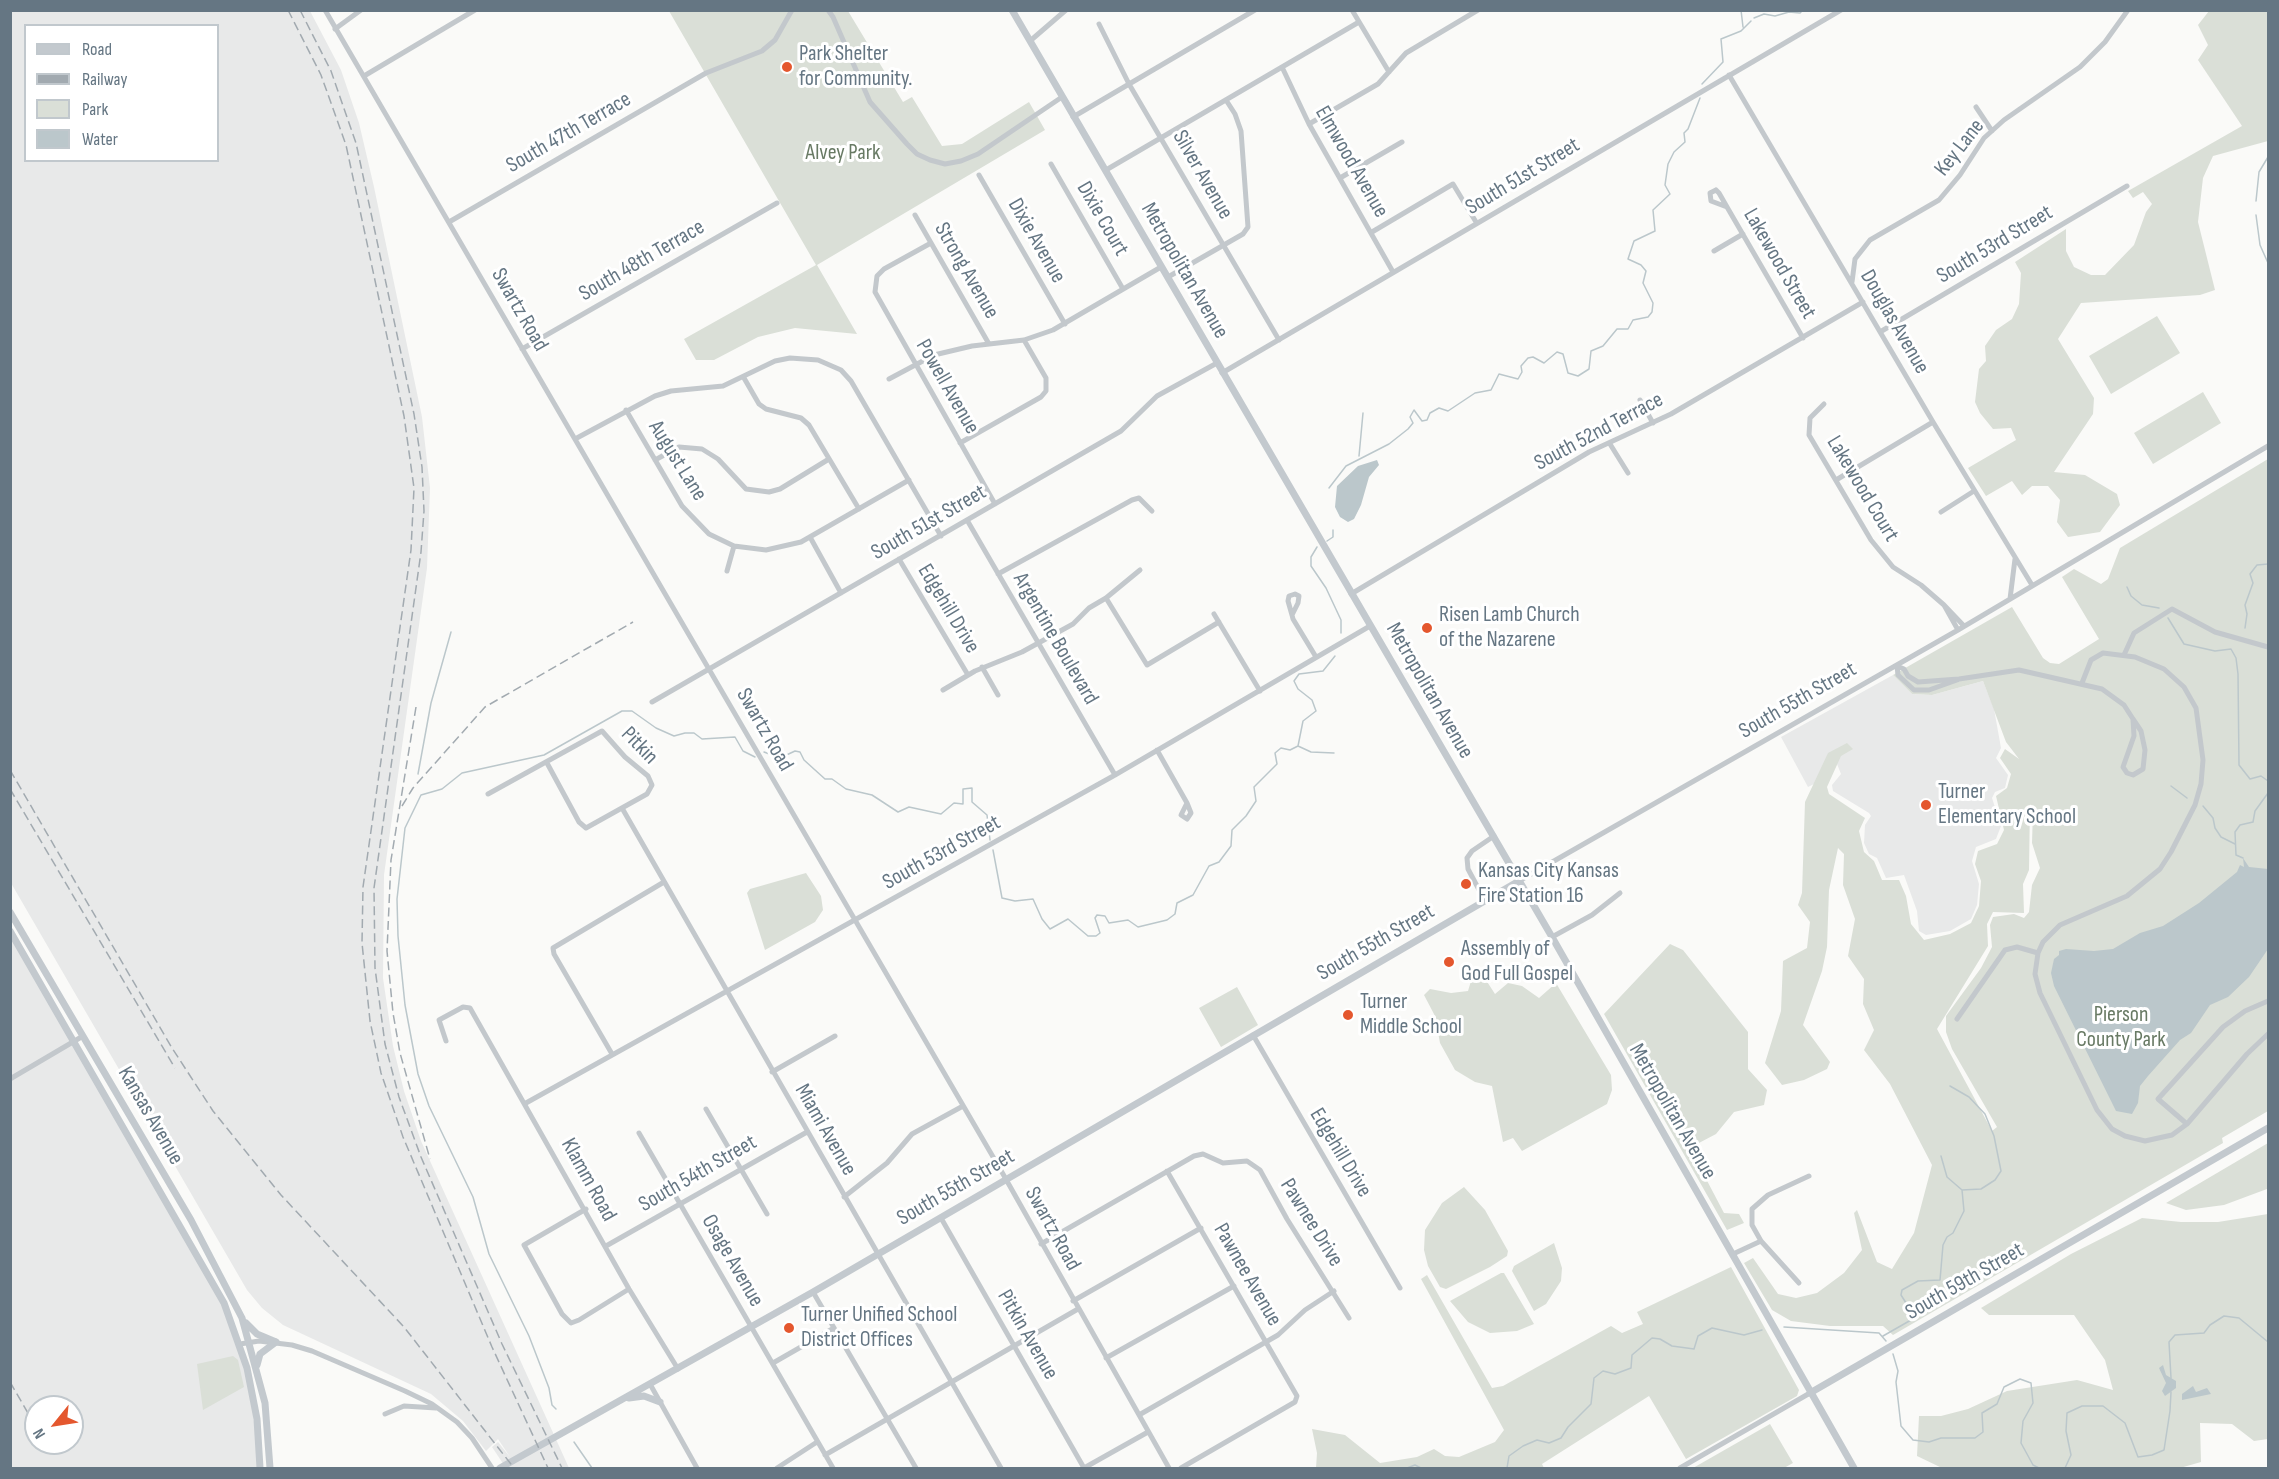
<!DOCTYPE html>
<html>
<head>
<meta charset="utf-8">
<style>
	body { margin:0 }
	#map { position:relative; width:2279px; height:1479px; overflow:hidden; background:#fafaf8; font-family:"Sofia Sans Condensed",sans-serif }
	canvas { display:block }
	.frame { position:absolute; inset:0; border:12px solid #657683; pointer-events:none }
	.legend { position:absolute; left:24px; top:24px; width:195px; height:138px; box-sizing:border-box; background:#fff; border:2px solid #c1c8cd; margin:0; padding:8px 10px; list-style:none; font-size:18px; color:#657683 }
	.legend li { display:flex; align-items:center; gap:12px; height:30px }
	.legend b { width:30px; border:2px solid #c1c8cd }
	.north { position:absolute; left:24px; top:1395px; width:60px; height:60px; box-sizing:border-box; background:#fff; border:2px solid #c1c8cd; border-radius:50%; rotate:240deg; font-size:16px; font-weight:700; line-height:24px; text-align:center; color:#657683 }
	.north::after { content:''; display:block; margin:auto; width:21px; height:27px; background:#e4572e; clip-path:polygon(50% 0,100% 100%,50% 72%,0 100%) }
</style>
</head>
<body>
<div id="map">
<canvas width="2279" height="1479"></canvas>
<div class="frame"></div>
<ul class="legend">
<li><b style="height:8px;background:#c3c9ce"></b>Road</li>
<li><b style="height:8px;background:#a2aab0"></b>Railway</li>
<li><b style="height:16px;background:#dadfd7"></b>Park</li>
<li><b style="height:16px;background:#bbc7cb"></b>Water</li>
</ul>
<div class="north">N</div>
</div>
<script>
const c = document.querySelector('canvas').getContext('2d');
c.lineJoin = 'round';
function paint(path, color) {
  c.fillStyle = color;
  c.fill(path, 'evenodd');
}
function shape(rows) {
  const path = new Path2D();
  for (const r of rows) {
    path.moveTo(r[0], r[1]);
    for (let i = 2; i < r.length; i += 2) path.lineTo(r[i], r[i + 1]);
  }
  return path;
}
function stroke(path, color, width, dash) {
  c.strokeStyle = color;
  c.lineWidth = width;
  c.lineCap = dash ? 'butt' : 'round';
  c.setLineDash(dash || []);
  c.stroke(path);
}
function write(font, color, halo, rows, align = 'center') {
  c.font = font + ' "Sofia Sans Condensed",sans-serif';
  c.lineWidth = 6;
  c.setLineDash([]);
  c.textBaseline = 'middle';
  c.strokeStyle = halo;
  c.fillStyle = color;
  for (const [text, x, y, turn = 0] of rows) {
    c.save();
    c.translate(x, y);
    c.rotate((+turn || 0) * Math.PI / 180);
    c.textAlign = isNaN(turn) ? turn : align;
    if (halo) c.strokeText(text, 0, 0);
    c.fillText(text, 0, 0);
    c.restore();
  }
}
paint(shape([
	[10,11,310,11,341,70,359,123,374,187,422,417,430,488,427,568,384,875,383,978,393,1046,404,1091,421,1141,569,1468,506,1468,492,1447,498,1442,510,1457,498,1439,486,1451,463,1421,431,1394,283,1325,262,1308,247,1290,11,883],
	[26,26,218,26,218,160,26,160],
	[1893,675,1912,694,1932,695,1983,681,1994,709,2001,748,1996,758,2008,775,2005,788,1995,792,1992,798,2001,826,1996,839,1976,847,1972,861,1979,884,1977,905,1971,919,1950,931,1926,935,1919,931,1917,911,1904,875,1886,878,1877,858,1869,854,1864,843,1865,825,1871,816,1869,813,1833,791,1832,785,1841,774,1837,764,1826,778,1808,787,1781,737],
	[10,935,224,1303,247,1368,260,1468,11,1468],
	[36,1407,72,1407,72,1443,36,1443]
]), '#e8e9e9');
paint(shape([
	[669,11,848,11,903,102,912,97,942,146,962,144,1029,102,1045,130,817,265,857,334,795,328,758,337,714,360,696,360,684,339,816,265],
	[2209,11,2268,11,2268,141,2213,156,2203,178,2198,222,2215,290,2200,295,2081,303,2058,339,2094,398,2093,414,2054,472,2085,475,2117,494,2120,505,2100,532,2068,537,2057,522,2060,500,2048,486,2032,486,2022,495,2012,481,1986,496,1968,468,2016,440,2011,428,1993,429,1980,413,1975,402,1979,369,1986,361,1985,346,1996,330,2012,319,2019,304,2021,273,2015,262,2066,229,2066,251,2074,267,2091,275,2105,275,2134,245,2146,212,2152,204,2143,192,2133,198,2128,191,2242,126,2198,60,2208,45,2198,25],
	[2157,316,2180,353,2111,394,2089,356],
	[2203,392,2221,423,2153,464,2134,433],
	[2268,459,2268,1111,2222,1138,2223,1143,1893,1335,1883,1326,1830,1326,1791,1321,1772,1310,1744,1263,1753,1258,1778,1294,1796,1298,1817,1293,1844,1273,1862,1250,1854,1213,1857,1210,1877,1262,1892,1269,1914,1233,1932,1165,1890,1084,1864,1050,1874,1030,1863,1004,1864,979,1848,956,1855,919,1843,885,1844,854,1838,848,1829,890,1827,947,1822,971,1803,1025,1830,1062,1827,1069,1804,1080,1782,1085,1765,1063,1781,1011,1783,961,1807,948,1810,922,1798,905,1802,893,1805,802,1828,753,1847,743,1853,749,1841,756,1827,787,1829,794,1865,818,1859,831,1864,852,1874,861,1882,880,1899,880,1906,896,1911,924,1924,940,1950,934,1971,923,1979,906,1981,881,1975,864,1978,851,1997,844,2004,830,1996,796,2007,788,2011,774,2000,758,2005,749,2019,759,2006,742,1983,681,1932,695,1912,694,1893,675,2012,607,2043,658,2050,663,2059,664,2099,639,2062,577,2074,569,2101,584,2108,579,2120,548],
	[2030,804,2033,811,2032,843,2040,868,2032,885,2029,912,2024,918,2014,914,1993,917,1990,925,1992,947,1981,968,1946,1016,1946,1032,1952,1049,1997,1127,1992,1131,1937,1029,1988,946,1987,924,1993,912,2024,913,2023,884,2029,870],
	[806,873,821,896,823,910,815,922,765,950,747,893,750,889],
	[1670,944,1683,950,1748,1032,1748,1069,1767,1090,1764,1105,1734,1112,1716,1134,1697,1144,1693,1154,1724,1213,1739,1214,1744,1223,1727,1230,1604,1014],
	[1484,977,1495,994,1508,983,1522,986,1539,998,1556,983,1611,1075,1612,1090,1607,1104,1522,1151,1513,1138,1503,1142,1492,1086,1475,1082,1455,1070,1440,1043,1435,1016,1424,995,1430,989,1451,993,1468,991,1471,981],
	[1237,987,1258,1025,1221,1047,1199,1008],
	[2268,1143,2267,1189,2224,1205,2186,1210,2166,1203],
	[1464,1187,1485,1210,1508,1251,1507,1256,1490,1267,1446,1289,1440,1287,1428,1266,1424,1250,1425,1230,1442,1203],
	[2268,1214,2268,1439,2254,1441,2232,1424,2200,1423,2201,1462,2180,1468,1942,1468,1917,1456,1919,1416,1941,1416,1968,1409,2007,1391,2077,1380,2113,1390,2105,1360,2074,1315,1989,1315,1981,1308,2071,1254,2142,1218,2181,1222,2218,1222],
	[1554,1243,1562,1268,1561,1281,1546,1304,1534,1311,1512,1271,1514,1266],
	[1731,1267,1799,1390,1797,1396,1686,1459,1649,1396,1542,1464,1544,1468,1316,1468,1317,1453,1312,1429,1345,1435,1380,1463,1417,1457,1434,1449,1445,1456,1459,1457,1495,1442,1504,1430,1421,1279,1427,1275,1492,1388,1503,1386,1611,1326,1622,1333,1643,1324,1637,1312],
	[1501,1273,1504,1273,1534,1324,1517,1331,1490,1333,1468,1322,1450,1301],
	[233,1356,238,1360,244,1387,203,1410,197,1364],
	[1770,1424,1793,1463,1784,1468,1693,1468]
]), '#dadfd7');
paint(shape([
	[1377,460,1379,465,1369,477,1361,505,1354,519,1348,522,1340,517,1335,507,1337,486,1358,466],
	[2243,858,2249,867,2268,869,2268,949,2249,977,2228,997,2210,1005,2191,1033,2180,1040,2148,1076,2140,1086,2138,1103,2132,1114,2116,1111,2054,986,2051,973,2054,959,2059,955,2059,951,2066,949,2094,951,2113,949,2140,933,2163,926,2199,903,2237,872,2240,865,2244,867],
	[2163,1365,2166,1375,2176,1381,2176,1388,2165,1396,2162,1391,2166,1383,2159,1368],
	[2193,1386,2196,1392,2207,1388,2211,1394,2182,1400,2182,1394]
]), '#bbc7cb');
stroke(shape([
	[1741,10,1743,27],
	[1754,18,1764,14,1775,16,1789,12,1800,13,1803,10],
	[1702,84,1723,62,1721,39,1741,31,1751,21],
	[2256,201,2259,172,2268,157],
	[2256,215,2260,245,2268,263],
	[1359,456,1363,413],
	[1329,488,1346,466,1389,444,1408,429,1413,423,1410,417,1414,410,1422,421,1427,420,1430,413,1439,408,1448,411,1475,393,1491,390,1499,374,1518,379,1522,372,1521,366,1528,358,1533,357,1544,363,1557,352,1563,354,1568,373,1578,376,1589,369,1591,351,1603,346,1617,329,1628,329,1633,320,1648,317,1652,312,1653,303,1643,283,1646,271,1641,265,1628,259,1634,241,1655,231,1653,210,1670,194,1665,185,1668,164,1674,152,1685,142,1684,133,1688,129,1700,98],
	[1327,541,1333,537,1333,530],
	[1317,547,1311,557,1311,566,1326,588,1341,620,1341,633],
	[2127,587,2131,596,2142,605,2159,608],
	[2168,618,2184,644,2215,651,2231,649,2236,658,2238,674,2239,765,2250,779,2261,776,2268,781],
	[2245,628,2247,614,2245,605,2253,583,2250,574,2257,565,2268,564],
	[1298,746,1311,752,1334,753],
	[764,752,780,758,795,751,800,752,804,760,825,779,832,779,846,789,872,795,898,812,909,807,941,814,954,803,963,804,963,789,972,788,972,802,987,815,990,840],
	[418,774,431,703,451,632],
	[2171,786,2187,798],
	[2203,806,2213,818,2215,828,2221,837,2235,844],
	[993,850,1002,898,1015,901,1033,899,1042,919,1050,929,1068,919,1088,936,1096,936,1100,933,1095,918,1097,915,1105,916,1109,923,1128,920,1138,927,1167,920,1175,914,1177,903,1193,895,1209,866,1219,862,1231,846,1232,830,1246,816,1256,801,1254,787,1277,764,1275,753,1281,748,1290,750,1298,746,1303,721,1316,711,1312,700,1298,689,1294,681,1299,674,1323,671,1335,656],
	[2243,858,2236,855,2235,832,2240,825,2253,822,2255,811,2268,793],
	[1950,1086,1969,1097,1985,1114,1994,1136,2001,1171,1995,1180,1981,1189,1962,1190],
	[1784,1327,1879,1333,1886,1341],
	[1883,1336,1911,1320,1913,1314,1901,1295,1902,1290,1918,1281,1940,1280,1943,1245,1947,1237,1953,1233,1964,1211,1962,1190,1947,1177,1941,1156],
	[1893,1354,1898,1371,1896,1382,1901,1426,1913,1440,1929,1442,1941,1438,1975,1438,1983,1432,1982,1413,1997,1404,2004,1387,2020,1379,2031,1383,2033,1403,2023,1421,2021,1443,2033,1465,2039,1468],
	[2171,1378,2169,1342,2175,1335,2204,1333,2210,1325,2224,1316,2239,1318,2268,1342],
	[556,1409,552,1405,549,1388,529,1336,489,1254,473,1197,429,1106,418,1074,405,1005,398,936,397,899,405,828,421,795,442,789,462,773,544,755,622,711,632,711,656,728,674,736,685,733,694,733,702,739,735,737,743,751,755,757],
	[574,1442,592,1468],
	[1340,1468,1360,1468],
	[1407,1468,1415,1465,1421,1468],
	[1507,1468,1509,1456,1523,1446,1537,1440,1549,1443,1561,1438,1568,1427,1591,1404,1594,1378,1603,1371,1615,1374,1631,1368,1632,1355,1652,1338,1660,1339,1672,1346,1694,1349,1698,1336,1712,1328,1744,1335,1762,1330],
	[2065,1468,2071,1455,2066,1431,2067,1413,2082,1406,2103,1406,2125,1423,2138,1457,2152,1455,2164,1450,2170,1411,2171,1392]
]), '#bbc7cb', 1.5);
stroke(shape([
	[325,10,1003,1174,1169,1468],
	[828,10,833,17,870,102,907,144,917,154,930,160,945,164,961,161,978,154,1062,97],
	[1352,10,1389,72],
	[1099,24,1129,84,1279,340],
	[335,29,361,10],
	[1030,41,1066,10],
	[1282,67,1309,124,1393,272],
	[1729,75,1933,422,2032,585],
	[364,76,475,10],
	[1976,107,1992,131],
	[1073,117,1255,10],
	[1309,124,1378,84,1406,53,1478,10],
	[1051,164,1123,289],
	[1106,170,1359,22],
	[979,175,1065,324],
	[1340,178,1402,142],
	[1716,190,1719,193,1727,207,1711,201,1710,193,1716,190],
	[1727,207,1803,338],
	[915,215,989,344],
	[449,222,706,73,762,51,775,40,792,10],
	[1372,232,1453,184,1476,222],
	[931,243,884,269,877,276,875,292,995,504],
	[1714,251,1743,234],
	[1168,277,1243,234,1248,227,1241,131,1235,114,1226,100],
	[1852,282,1855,259,1870,240,1939,200,1960,175,1984,138,2004,120,2080,67,2105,42,2128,10],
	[1880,332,2127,186],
	[522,349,777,203],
	[1222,373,1841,10],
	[744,378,759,404,766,409,801,418,809,425,859,509],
	[889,379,934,355,972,346,1024,340,1053,330,1161,267],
	[1640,400,1653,423],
	[1824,404,1810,418,1809,435,1871,540,1893,567,1921,585,1944,605],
	[626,410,682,506,709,534,734,546,766,550,801,542,909,480],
	[575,439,655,396,671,391,723,386,775,361,790,358,818,360,841,370,851,381,941,536],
	[960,443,1041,397,1046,391,1046,378,1024,340],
	[1610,444,1628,473],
	[655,460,679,447,702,449,718,459,746,489,769,492,780,489,829,459],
	[1836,480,1933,422],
	[1941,512,1974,491],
	[967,520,1115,775],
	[810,537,841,593],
	[899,559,968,675],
	[727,571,734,546],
	[998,574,1132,500,1139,498,1152,511],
	[1351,594,1589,452,1671,414,1863,302],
	[1106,598,1147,665,1219,622],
	[2010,599,2015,559],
	[1214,614,1260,691],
	[1292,615,1288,601,1289,596,1295,594,1299,596,1298,603,1292,615,1293,619,1316,657],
	[1958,630,1944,605,1964,626],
	[2124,655,2134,633,2172,609,2215,632,2268,647],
	[1897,666,1904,669,1908,676,1918,682,1959,679,2019,670,2102,689,2124,705,2133,719,2134,736,2123,767,2127,773,2133,775,2143,769,2145,750,2141,731,2133,719],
	[1897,666,1898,675,1914,690,1929,690,1957,680],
	[982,667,998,695],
	[2082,683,2091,660,2103,653,2135,657,2164,669,2184,687,2196,708,2203,760,2201,784,2195,805,2171,852,2160,869,2127,896,2060,925,2043,942,2038,953,2035,974,2040,993,2097,1110,2112,1129,2125,1136,2145,1141,2172,1135,2187,1124,2247,1054,2268,1034],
	[943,690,975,671,1022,652,1073,624,1089,608,1106,598,1140,570],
	[652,702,1121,431,1157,396,1217,363],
	[1157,750,1187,803],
	[488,794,602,731,625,757,648,776,652,785,647,794,586,828,579,822,547,763],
	[1187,803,1191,813,1187,819,1181,815,1187,803],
	[622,808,1001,1468],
	[1519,881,1958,630,2268,446],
	[1485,901,1468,869,1467,858,1472,851,1494,836],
	[1552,937,1592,915,1620,893],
	[1957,1019,2005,950,2017,947,2038,953],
	[1253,1035,1400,1288],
	[446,1041,439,1020,463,1007,470,1008,629,1289,678,1369],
	[612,1054,554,954,553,948,664,882],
	[772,1072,835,1036],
	[10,1079,83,1036],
	[526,1103,1115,775,1370,626],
	[706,1109,767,1214],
	[2187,1124,2158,1099,2223,1027,2245,1011,2268,1001],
	[639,1133,833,1468],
	[1167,1171,1297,1396,1295,1402,1181,1468],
	[844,1197,887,1163,912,1134,963,1106],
	[586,1209,524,1245,562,1314,571,1323,579,1320,629,1289],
	[941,1218,1084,1468],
	[1041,1244,1194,1156,1203,1154,1223,1163,1247,1161,1260,1170,1287,1219,1349,1318],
	[606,1246,807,1132],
	[1733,1254,1761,1241],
	[1799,1283,1761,1241,1752,1225,1752,1209,1768,1195,1809,1176],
	[813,1292,916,1468],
	[1073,1301,1201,1228],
	[240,1344,259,1341,292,1345,312,1351,405,1391,432,1404,457,1422,472,1438,492,1468],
	[1106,1358,1234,1286],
	[773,1363,834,1328],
	[650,1384,697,1468],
	[385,1414,404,1406,436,1408],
	[1139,1415,1278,1335,1305,1310,1334,1291],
	[825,1455,1078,1309],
	[777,1468,817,1442],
	[1084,1468,1148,1432],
	[1680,1468,1810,1393]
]), '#c3c8cc', 5);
stroke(shape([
	[1012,10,1552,937,1854,1468],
	[10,912,191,1220,242,1318,265,1403,270,1468],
	[10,931,224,1303,247,1368,257,1419,260,1468],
	[246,1323,257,1334,276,1342],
	[257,1365,260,1354,276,1342],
	[1810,1393,2268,1128],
	[629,1398,644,1396,660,1402],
	[500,1468,813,1292,1519,881]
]), '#c3c9ce', 7);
stroke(shape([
	[288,10,321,75,346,145,404,416,414,488,411,550,363,887,362,943,370,1021,381,1073,403,1137,492,1347,548,1468],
	[300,10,331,71,356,143,414,414,422,467,424,511,421,552,374,888,375,968,385,1044,399,1097,421,1157,502,1344,562,1468],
	[416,707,391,860,387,951,393,1013,400,1053,430,1159],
	[10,770,172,1048,213,1111,281,1195,404,1327,514,1468],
	[10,789,175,1068],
	[402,806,413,788,485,707,633,622],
	[10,1382,36,1427],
	[43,1443,48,1452]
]), '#a2aab0', 1.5, [9, 4.5]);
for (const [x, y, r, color] of [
	[787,67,6,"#e4572e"],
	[1427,628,6,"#e4572e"],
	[1926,805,6,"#e4572e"],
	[1466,884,6,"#e4572e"],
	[1449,962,6,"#e4572e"],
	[1348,1015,6,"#e4572e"],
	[789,1328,6,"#e4572e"]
]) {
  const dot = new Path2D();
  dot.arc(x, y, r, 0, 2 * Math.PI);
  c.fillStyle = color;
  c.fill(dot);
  stroke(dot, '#fff', 2);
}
write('22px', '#657683', '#fff', [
	["Park Shelter",799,54],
	["for Community.",799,79],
	["Risen Lamb Church",1439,615],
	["of the Nazarene",1439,640],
	["Turner",1938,792],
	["Elementary School",1938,817],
	["Kansas City Kansas",1478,871],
	["Fire Station 16",1478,896],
	["Assembly of",1461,949],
	["God Full Gospel",1461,974],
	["Turner",1360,1002],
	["Middle School",1360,1027],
	["Turner Unified School",801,1315],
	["District Offices",801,1340]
], 'left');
write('22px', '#657683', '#fff', [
	["South 47th Terrace",569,133,-30],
	["Key Lane",1960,148,-52],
	["Elmwood Avenue",1351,162,60],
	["Silver Avenue",1202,175,60],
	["South 51st Street",1523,177,-31],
	["Dixie Court",1102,219,60],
	["Dixie Avenue",1036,241,60],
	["South 53rd Street",1995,245,-31],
	["South 48th Terrace",642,261,-30],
	["Lakewood Street",1779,264,60],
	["Strong Avenue",966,271,60],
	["Metropolitan Avenue",1184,271,60],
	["Swartz Road",519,310,60],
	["Douglas Avenue",1894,322,60],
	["Powell Avenue",947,387,60],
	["South 52nd Terrace",1599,432,-28],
	["August Lane",677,461,58],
	["Lakewood Court",1862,489,59],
	["South 51st Street",929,523,-30],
	["Edgehill Drive",948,609,59],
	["Argentine Boulevard",1055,639,60],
	["Metropolitan Avenue",1429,691,60],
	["South 55th Street",1798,701,-30],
	["Swartz Road",764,730,60],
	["Pitkin",639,746,46],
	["South 53rd Street",942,853,-29],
	["South 55th Street",1376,943,-30],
	["Metropolitan Avenue",1672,1112,60],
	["Kansas Avenue",150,1116,60],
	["Miami Avenue",825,1130,60],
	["Edgehill Drive",1340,1153,59],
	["South 54th Street",698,1174,-30],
	["Klamm Road",588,1180,61],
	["South 55th Street",956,1188,-30],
	["Pawnee Drive",1311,1223,58],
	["Swartz Road",1052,1229,61],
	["Osage Avenue",732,1261,60],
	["Pawnee Avenue",1247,1275,60],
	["South 59th Street",1965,1282,-30],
	["Pitkin Avenue",1027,1335,60]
]);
write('22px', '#687a64', '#fff', [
	["Alvey Park",843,153],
	["Pierson",2121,1015],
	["County Park",2121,1040]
]);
</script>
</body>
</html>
